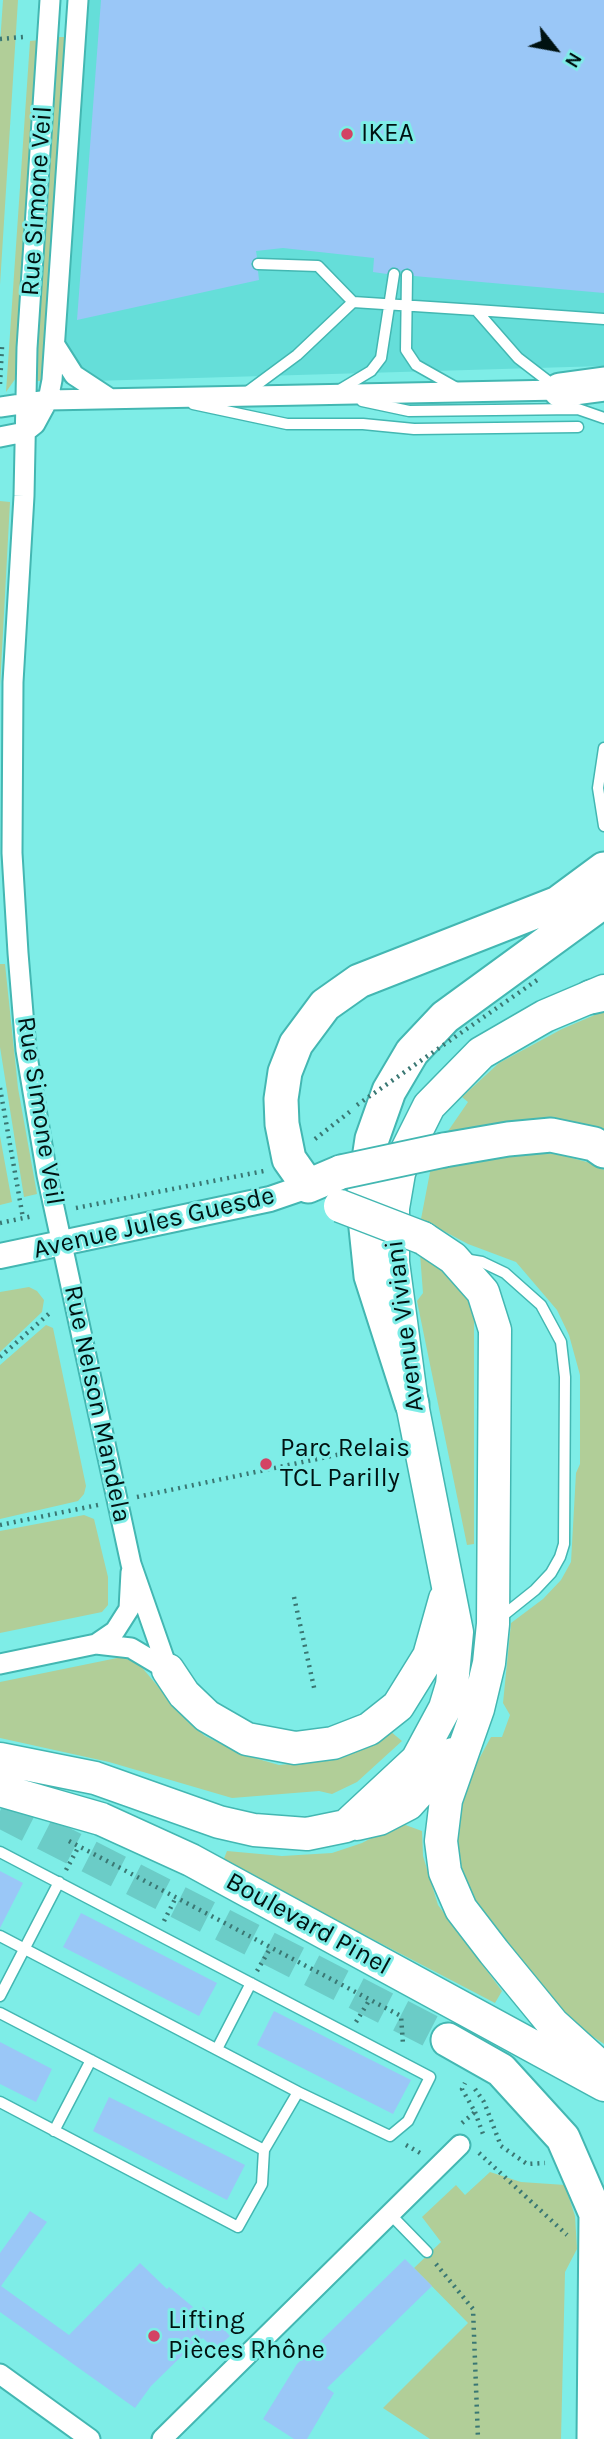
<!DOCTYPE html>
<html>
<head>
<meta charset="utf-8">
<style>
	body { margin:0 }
	#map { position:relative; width:604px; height:2439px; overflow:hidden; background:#7eede7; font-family:Karla,sans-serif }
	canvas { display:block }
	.north { position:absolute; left:520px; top:14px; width:70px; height:70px; -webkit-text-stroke:5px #7eede7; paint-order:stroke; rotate:121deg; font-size:19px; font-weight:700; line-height:28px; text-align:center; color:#001211 }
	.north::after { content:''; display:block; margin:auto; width:24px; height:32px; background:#001211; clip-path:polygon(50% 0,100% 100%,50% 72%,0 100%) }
</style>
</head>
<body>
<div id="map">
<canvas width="604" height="2439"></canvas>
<div class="north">N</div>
</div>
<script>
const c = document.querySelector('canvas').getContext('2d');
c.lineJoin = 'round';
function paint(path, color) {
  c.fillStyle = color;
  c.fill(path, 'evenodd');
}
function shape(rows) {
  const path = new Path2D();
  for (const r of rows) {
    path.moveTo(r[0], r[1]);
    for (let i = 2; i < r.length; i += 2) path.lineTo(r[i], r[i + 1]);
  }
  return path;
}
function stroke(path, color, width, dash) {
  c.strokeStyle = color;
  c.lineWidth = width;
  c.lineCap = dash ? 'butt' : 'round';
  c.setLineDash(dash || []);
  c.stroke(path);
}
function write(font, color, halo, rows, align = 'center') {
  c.font = font + ' Karla,sans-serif';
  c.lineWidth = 6;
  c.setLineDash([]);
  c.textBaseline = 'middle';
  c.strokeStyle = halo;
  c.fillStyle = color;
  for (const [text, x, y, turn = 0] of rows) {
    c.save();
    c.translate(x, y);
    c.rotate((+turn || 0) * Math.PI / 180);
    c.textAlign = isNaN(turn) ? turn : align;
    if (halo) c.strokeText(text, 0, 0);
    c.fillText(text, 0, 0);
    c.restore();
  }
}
paint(shape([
	[84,0,604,0,604,366,59,382]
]), '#65ded9');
paint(shape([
	[3,0,18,0,0,285,0,44],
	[55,37,68,37,43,381,33,381],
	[40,40,18,375,6,392,30,41],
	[0,501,10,502,0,687],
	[0,964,5,964,18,1088,37,1194,24,1197,0,1047],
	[604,1011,604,1133,446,1134,468,1102,462,1097,499,1063,562,1029],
	[0,1136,12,1202,0,1205],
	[509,1153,557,1154,598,1165,604,1170,604,2044,568,2020,474,1902,456,1862,455,1816,468,1779,491,1737,502,1737,510,1715,503,1703,511,1623,543,1599,561,1580,571,1562,576,1473,580,1464,580,1375,569,1335,557,1310,516,1262,468,1244,421,1219,431,1167],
	[420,1254,434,1259,468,1297,474,1320,474,1544,467,1545,417,1301,423,1293],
	[29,1287,37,1291,44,1300,42,1312,0,1352,0,1292],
	[46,1325,53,1328,86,1486,84,1494,78,1501,0,1519,0,1365],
	[84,1515,94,1519,108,1577,108,1605,102,1612,0,1633,0,1531],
	[122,1657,139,1664,188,1722,205,1736,244,1755,279,1765,311,1762,362,1749,390,1731,402,1741,357,1782,332,1794,319,1791,232,1798,109,1762,0,1738,0,1682],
	[400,1823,422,1831,423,1856,438,1905,502,1991,495,2003,223,1861,227,1851,282,1856,332,1853,362,1843],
	[490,2172,521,2182,565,2185,575,2216,577,2249,565,2272,561,2439,430,2439,383,2408,468,2323,414,2268,441,2242,422,2217,456,2185,465,2195]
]), '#b1ce98');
paint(shape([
	[101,0,604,0,604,293,414,276,408,268,401,271,392,267,387,274,373,272,374,258,283,248,256,251,257,257,251,264,258,271,259,280,77,320],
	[0,1871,23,1883,0,1928],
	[81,1913,217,1983,199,2016,63,1947],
	[274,2011,411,2080,393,2114,257,2045],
	[0,2042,52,2069,36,2102,0,2084],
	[109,2097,245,2165,227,2200,93,2131],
	[30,2211,47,2222,1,2286,69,2335,140,2263,167,2289,169,2287,199,2312,203,2307,230,2336,215,2350,203,2338,196,2342,151,2386,135,2408,0,2312,0,2253],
	[405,2259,432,2286,327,2388,334,2393,307,2439,294,2439,263,2419,297,2364]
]), '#9ac7f7');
stroke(shape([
	[0,1811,448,2040]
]), '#6bccc7', 33, [33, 17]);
const service = shape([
	[258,264,318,266,353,302,476,310,518,358,557,388],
	[407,275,406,350,416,365,455,387],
	[476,310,604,319],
	[341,389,371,371,381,358,394,274],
	[247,392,297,355,353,302],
	[362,401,409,411,578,409,604,418],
	[193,404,287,424,363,424,414,429,578,427],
	[604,748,598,788,604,826],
	[464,1259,482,1262,505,1273,541,1305,561,1342,565,1377,564,1544,560,1557,551,1573,535,1590,500,1618],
	[0,1852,430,2077,408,2121,390,2136,298,2092,264,2150,0,2013],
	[0,1936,298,2092],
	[0,1996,59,1882],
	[217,2049,251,1983],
	[0,2102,238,2227,262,2184,264,2150],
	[54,2131,91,2060],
	[390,2214,427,2252]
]);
const minor = shape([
	[50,0,27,348,24,496,13,682,12,853,18,953,26,1050,47,1175,131,1564,168,1670],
	[55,345,74,375,109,398],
	[0,407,48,400,560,390],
	[0,437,25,432,35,424,48,400,52,380,78,0],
	[96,1644,131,1648,168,1670],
	[0,1664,96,1644,115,1631,129,1609,131,1572],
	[0,2374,90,2439],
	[162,2439,460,2145]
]);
const tertiary = shape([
	[0,1256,270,1199,308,1186]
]);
const primary = shape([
	[423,1238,453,1258,483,1292,495,1330,493,1624,489,1663,478,1709,446,1800,441,1841,445,1872,461,1909,494,1952,553,2024,604,2070],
	[168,1670,184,1694,207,1716,247,1739,295,1748,333,1743,369,1729,398,1706,429,1656,445,1599],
	[0,1759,95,1778,219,1822,254,1830,307,1834,346,1826,417,1760,445,1708,452,1685,457,1632,412,1404,393,1262,393,1208,399,1173,407,1150,429,1106,481,1053,545,1016,604,991],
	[0,1790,101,1819,191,1860,604,2085],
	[357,1824,379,1819,408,1804,453,1754]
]);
const trunk = shape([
	[560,390,604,384],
	[591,997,604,994],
	[444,1150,508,1139,551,1135,594,1144,604,1151],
	[341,1172,308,1186,289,1159,282,1124,281,1099,285,1072,296,1044,325,1005,359,981,558,903,604,869],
	[412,1404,371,1276,363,1199,372,1139,389,1091,412,1052,445,1017,604,901],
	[448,2040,501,2070,563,2138,596,2214,594,2439]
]);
stroke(service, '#43b7b2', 13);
stroke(minor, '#43b7b2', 23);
stroke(tertiary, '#43b7b2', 28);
stroke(primary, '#43b7b2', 35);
stroke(trunk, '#43b7b2', 37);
stroke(shape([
	[0,39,23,37],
	[0,384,2,347],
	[0,1088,23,1218],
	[315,1139,352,1110],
	[76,1208,264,1171],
	[0,1223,33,1216],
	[0,1357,52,1311],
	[137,1497,355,1451],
	[0,1525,98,1505],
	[294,1597,315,1692],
	[69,1841,401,2016,403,2044],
	[66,1870,79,1846],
	[164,1921,176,1897],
	[257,1971,271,1947],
	[356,2022,370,1999],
	[475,2089,484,2102,501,2146,527,2164,545,2163],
	[475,2112,483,2134],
	[462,2123,475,2112,462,2089,465,2083],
	[406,2145,422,2154],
	[479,2153,567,2235],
	[436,2264,473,2309,478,2439]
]), '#3a7773', 4.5, [2, 5]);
stroke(service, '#fff', 10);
stroke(minor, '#fff', 19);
stroke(tertiary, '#fff', 24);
stroke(primary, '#fff', 32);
stroke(trunk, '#fff', 33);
const primaryBridge = shape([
	[340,1206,423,1238]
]);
const trunkBridge = shape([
	[341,1172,444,1150]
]);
stroke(primaryBridge, '#43b7b2', 35, []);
stroke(trunkBridge, '#43b7b2', 37, []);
stroke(shape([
	[357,1105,540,978]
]), '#3a7773', 4.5, [2, 5]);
stroke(primaryBridge, '#fff', 32);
stroke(trunkBridge, '#fff', 33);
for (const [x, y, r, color] of [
	[347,134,7,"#d34364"],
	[266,1464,7,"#d34364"],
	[154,2336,7,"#d34364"]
]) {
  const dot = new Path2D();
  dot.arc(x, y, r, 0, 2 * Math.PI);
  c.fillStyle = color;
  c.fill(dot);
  stroke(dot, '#7eede7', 2.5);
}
write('26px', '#001211', '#7eede7', [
	["IKEA",361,134],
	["Parc Relais",280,1449],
	["TCL Parilly",280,1479],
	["Lifting",168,2321],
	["Pièces Rhône",168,2351]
], 'left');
write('26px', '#001211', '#7eede7', [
	["Rue Simone Veil",37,201,-86],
	["Rue Simone Veil",40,1111,81],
	["Avenue Jules Guesde",154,1223,-13],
	["Avenue Viviani",405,1326,-97],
	["Rue Nelson Mandela",97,1404,78],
	["Boulevard Pinel",308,1924,29]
]);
</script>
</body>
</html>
